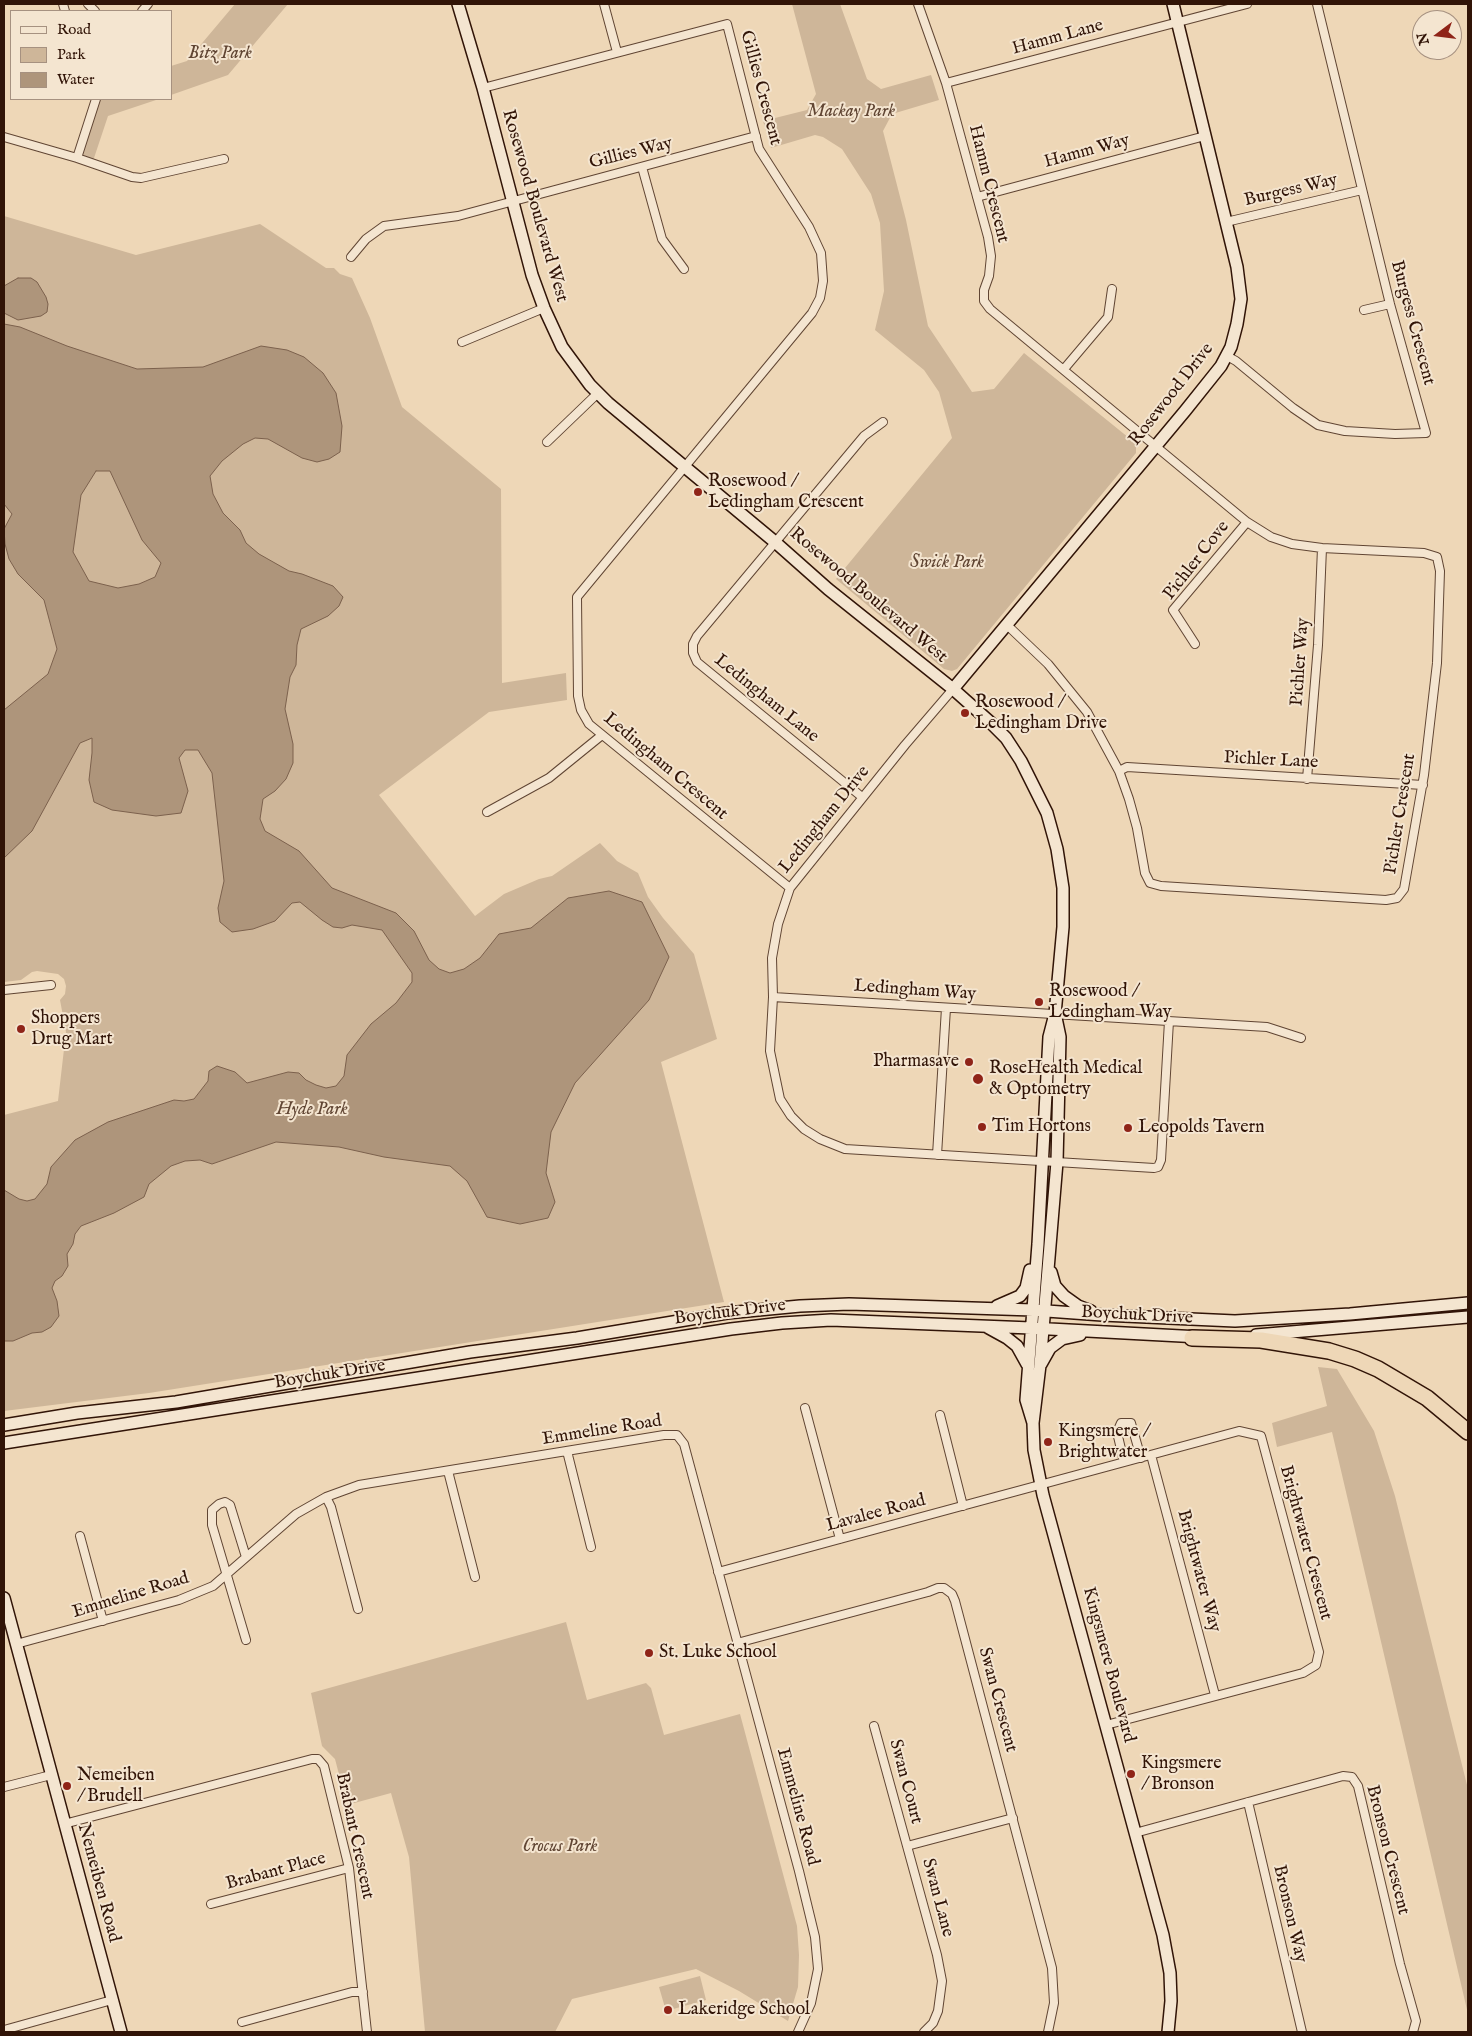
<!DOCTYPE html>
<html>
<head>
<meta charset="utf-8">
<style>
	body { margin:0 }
	#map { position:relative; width:1472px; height:2036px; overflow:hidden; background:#eed7b7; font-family:"IM FELL English",serif }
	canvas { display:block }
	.frame { position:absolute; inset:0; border:5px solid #311407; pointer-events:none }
	.legend { position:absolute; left:10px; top:10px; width:162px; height:90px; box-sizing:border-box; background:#f4e5d0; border:1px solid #a69180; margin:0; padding:6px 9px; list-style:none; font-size:15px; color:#311407 }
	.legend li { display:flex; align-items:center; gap:10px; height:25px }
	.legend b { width:25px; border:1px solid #a69180 }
	.north { position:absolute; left:1412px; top:10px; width:50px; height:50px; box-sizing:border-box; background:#f4e5d0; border:1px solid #a69180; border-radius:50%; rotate:255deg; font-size:14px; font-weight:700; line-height:20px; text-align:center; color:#311407 }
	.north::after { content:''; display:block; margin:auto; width:18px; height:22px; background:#8f2418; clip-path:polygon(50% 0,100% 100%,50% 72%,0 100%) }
</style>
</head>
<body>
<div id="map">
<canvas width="1472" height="2036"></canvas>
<div class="frame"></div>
<ul class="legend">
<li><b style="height:6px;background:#f4e5d0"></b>Road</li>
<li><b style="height:14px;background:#ceb699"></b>Park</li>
<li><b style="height:14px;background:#ae957b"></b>Water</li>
</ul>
<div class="north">N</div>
</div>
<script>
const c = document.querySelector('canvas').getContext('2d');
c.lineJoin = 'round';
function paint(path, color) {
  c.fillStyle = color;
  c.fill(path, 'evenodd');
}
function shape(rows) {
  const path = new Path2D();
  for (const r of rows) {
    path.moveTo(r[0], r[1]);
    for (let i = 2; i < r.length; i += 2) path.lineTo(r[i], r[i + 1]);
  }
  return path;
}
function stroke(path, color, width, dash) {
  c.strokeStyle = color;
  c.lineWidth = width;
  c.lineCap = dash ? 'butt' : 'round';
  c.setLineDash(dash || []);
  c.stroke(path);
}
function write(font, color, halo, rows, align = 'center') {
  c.font = font + ' "IM FELL English",serif';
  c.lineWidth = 4;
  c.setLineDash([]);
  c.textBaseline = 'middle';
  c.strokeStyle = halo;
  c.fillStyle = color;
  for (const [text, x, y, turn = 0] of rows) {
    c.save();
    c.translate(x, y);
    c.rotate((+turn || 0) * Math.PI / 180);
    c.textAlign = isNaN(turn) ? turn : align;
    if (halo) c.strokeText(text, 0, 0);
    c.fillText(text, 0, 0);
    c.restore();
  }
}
paint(shape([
	[235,4,288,4,228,75,171,95,171,66,187,61],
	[792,4,840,4,867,79,881,89,931,75,939,100,892,114,883,131,906,220,928,326,972,392,994,389,1024,353,1134,442,1136,447,1136,453,957,669,952,671,944,669,836,579,952,438,939,392,924,370,875,330,884,291,880,223,871,194,842,149,823,137,815,135,771,148,763,121,807,110,816,94],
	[96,99,159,99,108,116,92,164,77,158],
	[4,216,136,255,260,224,326,268,334,268,340,274,352,278,370,318,402,407,501,489,502,683,566,673,567,700,489,712,379,795,475,916,504,894,539,879,552,876,600,843,617,861,638,873,648,897,663,918,694,954,717,1039,661,1062,724,1302,149,1393,4,1411,4,1115,58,1101,66,1032,60,1000,65,994,66,986,64,979,58,974,37,971,32,972,21,980,4,982],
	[1318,1367,1337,1369,1374,1431,1395,1496,1468,1789,1468,2014,1332,1432,1277,1447,1272,1423,1327,1406],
	[566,1622,587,1700,646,1683,651,1688,664,1735,740,1714,797,1926,799,1955,798,1987,788,2021,739,1991,696,1969,572,1999,555,2032,425,2032,409,1857,391,1793,347,1805,335,1759,322,1746,311,1693],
	[700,1976,706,2000,666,2011,659,1987]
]), '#ceb699');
const water = shape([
	[18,278,31,278,37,282,46,297,48,304,47,312,41,316,18,320,4,313,4,286,18,278],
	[4,324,20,327,67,346,137,369,203,367,261,346,287,350,304,357,323,373,336,393,342,426,340,452,329,459,317,462,302,458,268,439,255,438,243,444,222,461,210,476,213,494,223,513,240,530,246,543,259,554,289,571,302,574,333,586,343,597,339,606,328,616,301,629,297,645,296,665,290,677,285,709,293,744,293,763,286,779,275,791,263,799,260,819,265,831,299,851,332,888,396,913,414,931,429,960,439,969,450,973,464,969,480,958,499,934,531,928,568,898,609,891,642,902,669,957,649,1000,575,1083,551,1132,546,1173,555,1202,548,1218,520,1224,487,1217,467,1181,450,1166,384,1157,339,1147,276,1142,212,1164,200,1160,185,1161,171,1166,149,1184,144,1197,114,1213,81,1226,75,1234,73,1244,67,1254,68,1266,62,1276,55,1281,52,1288,57,1301,59,1316,51,1327,42,1332,32,1333,13,1341,4,1341,4,1190,19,1199,27,1201,35,1199,47,1184,51,1167,75,1140,108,1122,174,1100,184,1101,194,1099,208,1081,209,1071,217,1066,235,1072,247,1083,288,1072,299,1073,306,1080,316,1085,326,1088,336,1086,344,1076,347,1055,371,1024,396,1003,412,982,412,973,382,930,352,925,342,928,333,927,322,920,300,902,292,903,275,921,253,929,232,932,220,922,218,908,224,881,212,773,198,750,185,750,179,758,188,791,181,813,156,816,112,810,94,802,89,780,92,753,92,738,80,743,32,831,4,858,4,710,48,674,57,649,44,600,18,574,9,559,5,544,4,529,12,514,4,504,4,324],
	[96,471,110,471,142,540,161,563,155,577,139,584,118,588,89,581,73,552,81,495,96,471]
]);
paint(water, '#ae957b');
stroke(water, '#7c614d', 1);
const street = shape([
	[63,4,65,11],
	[88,4,95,11],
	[604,4,617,52],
	[918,4,946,83,988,237,991,256,989,276,984,290,984,301,990,309,1247,522,1271,537,1292,544,1322,548,1424,553,1437,557,1440,571,1437,663,1424,775,1404,889,1397,898,1386,900,1161,886,1150,883,1145,873,1137,828,1129,799,1119,771,1087,712,1048,664,1007,625],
	[142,11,148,4],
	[946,83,1247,4],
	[483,88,727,24,759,149,809,227,821,253,823,281,820,298,812,313,577,597,578,696,581,710,589,724,790,888],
	[4,137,77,158,96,99],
	[77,158,132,177,141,178,224,159],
	[642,167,662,239,684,269],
	[977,197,1205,136],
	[1226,222,1362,190],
	[351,257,366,239,384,226,458,216,756,136],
	[1364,310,1390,304],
	[462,342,544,308],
	[1227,356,1236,361,1293,408,1318,425,1345,431,1395,434,1426,433,1390,304,1317,4],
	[1064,369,1108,317,1112,289],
	[547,442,598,393],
	[1195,644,1173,610,1247,522],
	[953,689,905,745,790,888,778,924,772,958,773,997,770,1051,780,1099,791,1116,804,1129,820,1139,845,1149,1154,1168,1158,1167,1161,1160,1169,1021],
	[1119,771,1127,767,1423,785],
	[1307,779,1318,645,1322,548],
	[862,797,697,662,693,653,693,644,697,636,864,436,883,422],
	[487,812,549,778,602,735],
	[4,990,51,985],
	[773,997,1267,1027,1301,1038],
	[937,1155,946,1008],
	[805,1408,840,1539],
	[940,1415,963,1506],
	[567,1451,591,1547],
	[1151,1455,1215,1695],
	[1124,1462,1117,1432,1121,1423,1131,1423,1141,1458],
	[448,1471,475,1577],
	[326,1497,331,1507,358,1609],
	[80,1536,103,1621],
	[718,1572,1239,1431,1261,1436,1319,1652,1316,1665,1303,1673,1106,1725],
	[246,1640,212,1525,212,1510,219,1504,225,1502,230,1505,246,1557],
	[737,1643,928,1592,938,1588,944,1588,952,1594,955,1601,1052,1968,1054,2003,1048,2032],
	[16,1644,179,1600,213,1586,296,1514,326,1497,359,1485,664,1435,677,1435,684,1444,799,1871,815,1937,818,1969,811,2003,798,2032],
	[874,1726,907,1846],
	[4,1787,51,1775],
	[1248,1802,1302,2032],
	[64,1824,312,1759,318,1759,324,1766,349,1868,367,2032],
	[1135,1833,1343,1776,1352,1777,1358,1786,1400,1964,1416,2021,1413,2032],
	[211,1904,349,1868],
	[242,2022,352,1992,363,1992],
	[4,2030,112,2000],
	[924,2032,933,2023,938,2011,942,1981,937,1955,907,1846,1013,1818]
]);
const secondary = shape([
	[458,4,483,88,532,275,544,308,562,347,590,385,608,403,775,542,828,589,953,689,990,722,1006,738,1021,761,1047,813,1057,849,1063,888,1063,927,1055,1014,1049,1037,1038,1244,1026,1400,1033,1423],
	[953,689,1185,411,1221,366,1231,347,1237,324,1241,299,1237,267,1173,4],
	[1056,1018,1060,1037,1057,1162,1040,1365,1033,1423,1034,1450,1043,1495,1163,1935,1170,1973,1171,2001,1168,2032],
	[1051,1272,1055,1286,1064,1296,1078,1306,1091,1311],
	[997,1306,1020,1296,1026,1288,1030,1270],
	[987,1327,1007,1338,1017,1346,1027,1364],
	[1256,1335,1468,1317],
	[1041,1364,1050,1348,1062,1339,1080,1335],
	[4,1425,77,1413,176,1402,470,1352,577,1338,727,1313,800,1306,849,1304,1033,1310,1102,1315,1235,1321,1350,1314,1468,1303],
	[4,1443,731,1329,782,1323,831,1320,1031,1328,1200,1337],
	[4,1598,121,2032]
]);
const highway = shape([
	[1192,1338,1261,1340,1329,1351,1355,1359,1378,1369,1427,1398,1468,1432]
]);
stroke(street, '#604533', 10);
stroke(secondary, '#311407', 14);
stroke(highway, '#311407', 18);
stroke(street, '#f4e5d0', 8);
stroke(secondary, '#f4e5d0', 11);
stroke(highway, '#eed7b7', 15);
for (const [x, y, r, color] of [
	[698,492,5,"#8f2418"],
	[965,713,5,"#8f2418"],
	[1039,1002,5,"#8f2418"],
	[21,1029,5,"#8f2418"],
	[969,1062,5,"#8f2418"],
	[978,1079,6,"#8f2418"],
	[982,1127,5,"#8f2418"],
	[1128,1128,5,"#8f2418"],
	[1048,1442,5,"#8f2418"],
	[649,1653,5,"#8f2418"],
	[1131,1774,5,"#8f2418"],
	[67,1786,5,"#8f2418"],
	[668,2010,5,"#8f2418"]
]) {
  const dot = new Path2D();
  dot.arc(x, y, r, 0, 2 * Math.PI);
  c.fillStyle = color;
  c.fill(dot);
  stroke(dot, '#f4e5d0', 2);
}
write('18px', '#311407', '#f4e5d0', [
	["Hamm Lane",1058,38,-15],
	["Gillies Crescent",760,88,75],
	["Hamm Way",1087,152,-15],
	["Gillies Way",631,154,-14],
	["Hamm Crescent",988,184,76],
	["Burgess Way",1291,191,-13],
	["Rosewood Boulevard West",534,206,74],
	["Burgess Crescent",1412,323,75],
	["Rosewood Drive",1172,395,-52],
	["Pichler Cove",1197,561,-52],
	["Rosewood Boulevard West",868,596,40],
	["Pichler Way",1301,662,-86],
	["Ledingham Lane",766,699,39],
	["Pichler Lane",1271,761,3],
	["Ledingham Crescent",665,767,40],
	["Pichler Crescent",1401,814,-81],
	["Ledingham Drive",825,820,-51],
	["Ledingham Way",915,991,4],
	["Boychuk Drive",730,1313,-7],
	["Boychuk Drive",1137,1316,3],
	["Boychuk Drive",330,1375,-9],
	["Emmeline Road",602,1431,-9],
	["Lavalee Road",876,1514,-15],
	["Brightwater Crescent",1305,1543,75],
	["Brightwater Way",1198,1571,75],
	["Emmeline Road",131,1596,-17],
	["Kingsmere Boulevard",1108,1665,75],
	["Swan Crescent",997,1700,75],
	["Swan Court",905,1782,75],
	["Emmeline Road",797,1807,75],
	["Brabant Crescent",354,1836,78],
	["Bronson Crescent",1387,1850,76],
	["Brabant Place",276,1872,-15],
	["Nemeiben Road",98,1883,75],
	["Swan Lane",937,1898,75],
	["Bronson Way",1289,1914,77]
]);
write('italic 18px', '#604533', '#f4e5d0', [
	["Bitz Park",220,54],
	["Mackay Park",851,112],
	["Swick Park",947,563],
	["Hyde Park",312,1110],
	["Crocus Park",560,1847]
]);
write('18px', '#311407', '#f4e5d0', [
	["Rosewood /",708,482],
	["Ledingham Crescent",708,503],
	["Rosewood /",975,703],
	["Ledingham Drive",975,724],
	["Rosewood /",1049,992],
	["Ledingham Way",1049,1013],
	["Shoppers",31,1019],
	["Drug Mart",31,1040],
	["Pharmasave",959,1062,"right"],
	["RoseHealth Medical",989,1069],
	["& Optometry",989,1090],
	["Tim Hortons",992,1127],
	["Leopolds Tavern",1138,1128],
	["Kingsmere /",1058,1432],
	["Brightwater",1058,1453],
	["St. Luke School",659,1653],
	["Kingsmere",1141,1764],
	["/ Bronson",1141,1785],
	["Nemeiben",77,1776],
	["/ Brudell",77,1797],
	["Lakeridge School",678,2010]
], 'left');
</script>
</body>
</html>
